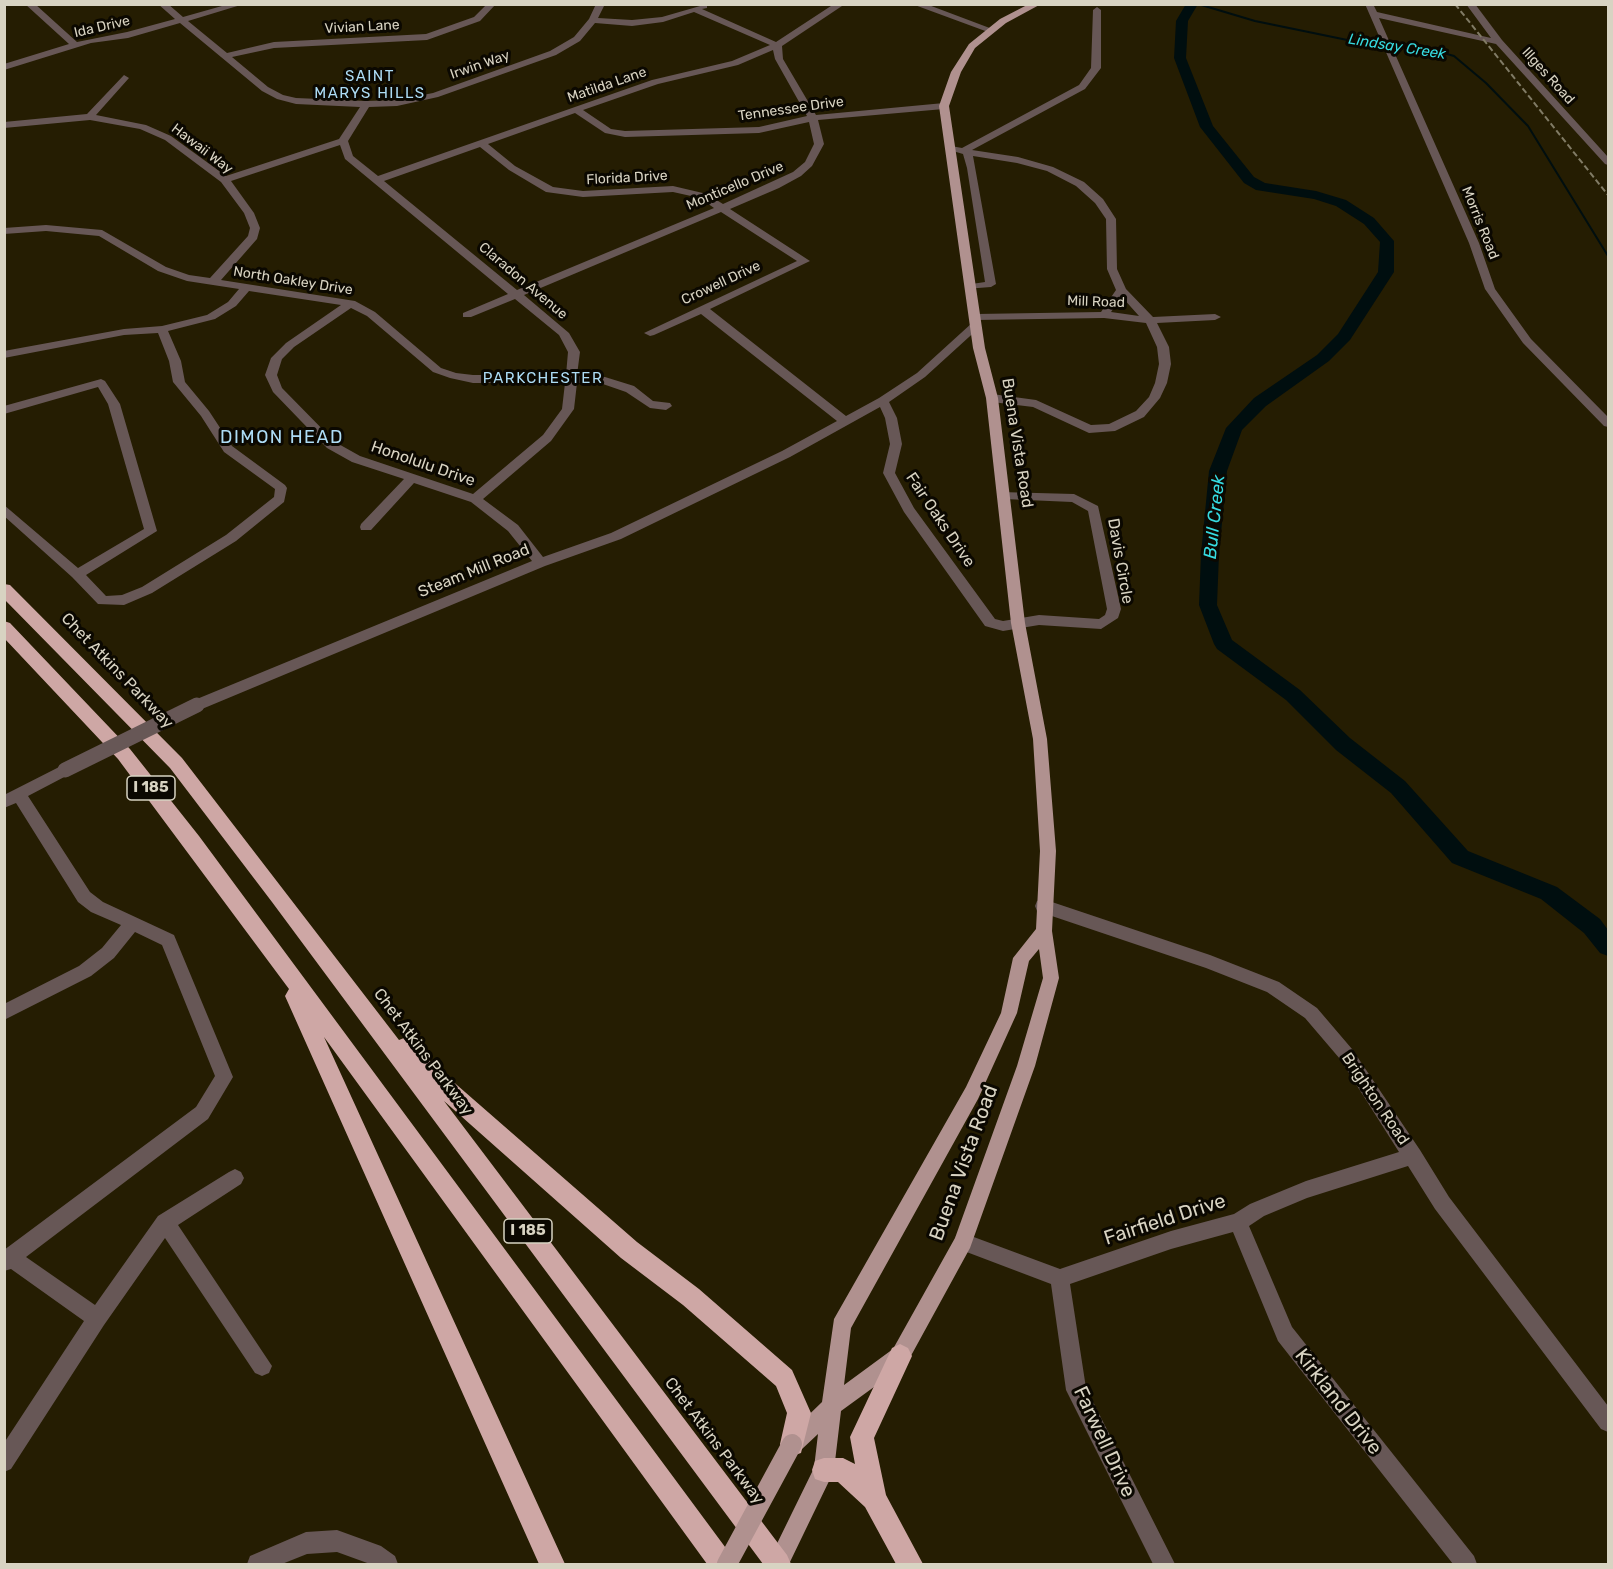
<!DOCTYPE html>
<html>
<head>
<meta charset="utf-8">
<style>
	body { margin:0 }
	#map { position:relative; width:1613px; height:1569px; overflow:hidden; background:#251d02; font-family:Rubik,sans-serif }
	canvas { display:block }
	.frame { position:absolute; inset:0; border:6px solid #d8d3c2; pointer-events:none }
</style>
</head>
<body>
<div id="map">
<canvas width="1613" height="1569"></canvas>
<div class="frame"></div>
</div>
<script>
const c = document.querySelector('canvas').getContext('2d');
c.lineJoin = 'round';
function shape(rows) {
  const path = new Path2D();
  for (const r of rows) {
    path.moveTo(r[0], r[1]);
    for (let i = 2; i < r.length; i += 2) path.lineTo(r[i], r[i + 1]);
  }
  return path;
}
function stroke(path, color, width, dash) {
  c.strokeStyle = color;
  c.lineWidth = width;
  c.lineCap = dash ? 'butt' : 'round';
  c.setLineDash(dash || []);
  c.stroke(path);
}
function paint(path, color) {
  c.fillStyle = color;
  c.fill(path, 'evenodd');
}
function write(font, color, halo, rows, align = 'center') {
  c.font = font + ' Rubik,sans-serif';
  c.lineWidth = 6;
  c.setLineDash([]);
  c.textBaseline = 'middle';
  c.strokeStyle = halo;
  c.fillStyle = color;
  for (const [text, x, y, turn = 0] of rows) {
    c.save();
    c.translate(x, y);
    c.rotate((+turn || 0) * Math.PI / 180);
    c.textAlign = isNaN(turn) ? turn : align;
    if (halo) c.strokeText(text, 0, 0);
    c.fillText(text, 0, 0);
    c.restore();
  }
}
stroke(shape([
	[1198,4,1255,21,1357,42,1433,50,1454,56,1486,83,1528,126,1608,256]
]), '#000e0f', 2);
paint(shape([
	[1186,4,1198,4,1188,21,1186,58,1213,126,1254,177,1265,183,1316,191,1346,200,1374,218,1394,241,1394,272,1350,340,1329,361,1266,406,1242,430,1227,471,1219,554,1217,605,1232,640,1300,690,1350,738,1405,781,1468,851,1557,887,1600,919,1608,930,1608,956,1600,953,1584,933,1541,899,1452,863,1391,793,1336,750,1286,700,1217,649,1214,644,1199,605,1201,554,1209,471,1226,428,1254,398,1317,355,1338,334,1378,272,1380,242,1364,224,1336,206,1314,199,1256,190,1244,183,1200,127,1174,58,1176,21,1186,4]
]), '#000e0f');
paint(shape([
	[25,4,35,4,77,42,127,32,175,19,158,4,168,4,183,17,229,4,244,4,188,21,227,53,274,42,426,34,474,17,487,4,496,4,480,21,427,40,274,48,232,57,268,87,283,95,296,98,366,101,397,100,433,93,550,51,574,37,589,19,596,4,605,4,598,18,632,20,662,17,707,4,707,8,702,9,776,42,834,4,845,4,782,46,783,59,816,115,944,103,949,106,944,109,818,120,824,144,812,166,801,176,779,188,730,209,810,261,710,309,846,416,879,398,917,373,972,323,980,323,980,327,925,377,889,402,897,418,902,444,895,473,914,508,995,619,1003,621,1039,615,1099,619,1105,615,1107,609,1088,511,1072,502,1004,499,1000,498,1000,492,1074,494,1098,506,1121,609,1118,618,1101,629,1039,625,1003,631,985,626,904,512,883,473,890,444,885,418,880,407,790,457,621,539,545,566,202,709,192,709,190,705,192,701,532,561,508,531,471,502,414,483,371,530,361,530,360,527,361,524,404,479,352,462,327,448,273,392,265,375,271,358,286,343,341,305,249,291,236,306,215,319,168,331,181,361,185,382,209,411,232,446,285,485,287,488,284,502,236,541,152,593,124,605,98,604,72,577,4,516,4,505,78,568,144,529,108,404,98,387,4,414,4,406,101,379,105,381,120,404,157,531,86,575,106,596,122,595,142,587,226,535,274,497,275,489,224,452,201,416,173,382,169,361,158,333,124,335,4,358,4,351,124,329,162,326,207,315,228,302,239,289,187,281,158,271,99,236,46,231,4,234,4,228,46,225,102,230,166,267,189,275,210,278,248,236,250,228,244,213,221,182,165,140,140,129,90,120,4,128,4,122,87,114,124,75,129,78,96,115,146,125,171,136,226,176,339,139,360,107,296,104,277,99,262,91,180,23,128,38,91,43,4,70,4,64,69,44,25,4],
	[694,12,770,45,732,61,652,80,378,176,353,156,348,141,369,107,397,106,438,97,556,55,580,41,595,23,632,26,663,22,694,12],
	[773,50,775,59,807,116,759,127,625,131,611,129,583,110,658,84,738,65,773,50],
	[575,113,605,133,625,137,759,133,809,122,814,144,805,162,793,172,723,204,707,194,673,186,583,191,553,187,515,166,488,144,575,113],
	[340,145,345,159,508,294,463,313,463,317,471,317,515,299,559,335,568,352,566,375,473,375,456,373,441,368,375,312,355,301,221,280,257,239,260,228,254,213,231,181,340,145],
	[480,147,509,170,546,192,583,197,673,192,700,198,714,208,517,290,384,181,480,147],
	[721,212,797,261,644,333,650,336,654,335,701,314,837,421,782,451,611,533,543,557,518,525,483,499,551,441,574,409,577,383,600,383,626,392,650,408,666,410,672,406,670,403,653,401,634,386,605,377,577,375,580,352,569,333,524,295,721,212],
	[351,308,367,316,433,372,450,378,473,383,565,383,562,409,543,435,473,494,360,456,335,442,282,388,277,375,282,359,294,347,351,308],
	[912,4,926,4,995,30,988,32,912,4],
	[1365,4,1373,4,1377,12,1491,38,1466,4,1475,4,1502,40,1608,157,1608,165,1605,164,1496,44,1379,18,1479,243,1495,289,1531,339,1608,417,1608,427,1604,426,1523,343,1485,289,1469,243,1365,4],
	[1097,7,1101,10,1101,68,1085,89,972,150,1018,157,1053,167,1084,182,1103,199,1116,219,1117,269,1126,289,1153,317,1215,314,1221,317,1215,320,1157,323,1169,347,1171,364,1167,383,1160,398,1144,417,1115,431,1089,433,1033,407,992,402,986,398,992,394,1036,400,1091,425,1109,424,1136,411,1149,397,1155,383,1159,364,1157,347,1146,323,1104,318,976,320,970,317,976,314,1101,312,1116,290,1107,269,1106,219,1095,203,1076,186,1047,171,1017,163,973,156,996,284,991,287,965,289,965,285,985,282,967,168,963,154,946,149,951,146,962,148,1079,85,1091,68,1093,10,1097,7],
	[1122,297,1139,316,1111,312,1122,297],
	[65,764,70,766,72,770,70,774,28,796,90,892,103,902,174,935,233,1077,208,1119,26,1257,95,1305,158,1216,229,1172,235,1169,241,1172,244,1178,241,1184,178,1225,272,1366,269,1373,262,1376,255,1373,165,1238,104,1325,11,1469,4,1472,4,1443,84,1321,11,1269,4,1271,4,1250,196,1107,215,1076,162,945,135,932,114,958,91,976,4,1020,4,1004,79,966,102,948,121,925,91,912,78,902,16,803,4,808,4,795,65,764],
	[1043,899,1210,955,1279,982,1317,1008,1352,1049,1420,1150,1449,1197,1608,1406,1608,1432,1601,1429,1435,1209,1408,1166,1307,1198,1264,1216,1249,1226,1292,1327,1474,1556,1477,1564,1453,1564,1278,1341,1233,1232,1171,1249,1070,1284,1086,1388,1175,1564,1153,1564,1066,1390,1051,1284,956,1248,954,1242,956,1236,963,1233,1060,1269,1171,1231,1234,1214,1250,1204,1306,1181,1399,1152,1340,1059,1305,1018,1267,992,1206,968,1037,911,1035,906,1037,901,1043,899],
	[337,1530,381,1546,395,1556,398,1564,370,1564,337,1552,307,1554,282,1564,247,1564,250,1556,306,1532,337,1530]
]), '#675756');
paint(shape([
	[1029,4,1041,4,1006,23,975,48,961,72,949,106,985,348,998,398,1025,623,1047,739,1056,851,1052,931,1059,978,1035,1066,970,1248,907,1363,841,1411,834,1470,831,1477,789,1564,767,1564,814,1468,818,1434,801,1450,794,1453,787,1450,784,1443,787,1436,822,1402,834,1319,966,1087,1001,1013,1013,958,1036,929,1040,851,1033,739,1011,623,986,398,973,348,939,106,951,72,969,44,1000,19,1029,4],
	[1039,949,1043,978,1017,1066,955,1238,893,1349,844,1385,851,1328,978,1099,1017,1013,1029,961,1039,949]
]), '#b0918f');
paint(shape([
	[4,584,10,585,182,758,399,1040,404,1038,411,1041,434,1065,637,1242,699,1289,792,1370,811,1413,801,1453,792,1456,783,1453,780,1444,787,1413,776,1386,683,1305,621,1258,444,1101,787,1555,791,1564,763,1564,272,902,170,768,4,599,4,584],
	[4,621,10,623,130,749,199,836,731,1555,735,1564,707,1564,324,1037,565,1564,539,1564,285,996,289,989,118,759,4,638,4,621],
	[900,1344,908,1348,912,1356,874,1438,886,1495,923,1564,896,1564,865,1507,838,1482,824,1482,815,1479,812,1470,815,1461,824,1458,843,1458,855,1464,850,1437,892,1348,900,1344]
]), '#cea7a5');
stroke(shape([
	[1455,4,1608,195]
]), '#817b65', 2, [6, 3]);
stroke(shape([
	[65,770,197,705]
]), '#675756', 15);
stroke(shape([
	[727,1564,792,1444]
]), '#b0918f', 20);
write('14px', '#d8d3c2', '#0b0801', [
	["Ida Drive",102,27,-13],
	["Vivian Lane",362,27,-3],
	["Irwin Way",480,65,-19],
	["Illges Road",1548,76,48],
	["Matilda Lane",607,85,-19],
	["Tennessee Drive",791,109,-8],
	["Hawaii Way",202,149,37],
	["Florida Drive",627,178,-3],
	["Monticello Drive",735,186,-23],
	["Morris Road",1480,223,68],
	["North Oakley Drive",293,281,9],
	["Claradon Avenue",523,281,40],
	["Crowell Drive",721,283,-25],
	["Mill Road",1096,302,2]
]);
write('italic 15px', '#36dbe1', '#0b0801', [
	["Lindsay Creek",1397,47,9]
]);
c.letterSpacing = '1.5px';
write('15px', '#addcf5', '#0b0801', [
	["SAINT",370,77],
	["MARYS HILLS",370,94],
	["PARKCHESTER",543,379]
]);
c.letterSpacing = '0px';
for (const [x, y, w] of [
	[151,788,48],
	[528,1231,48]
]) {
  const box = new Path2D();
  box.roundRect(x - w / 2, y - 12, w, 24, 4.5);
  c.fillStyle = '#0b0801';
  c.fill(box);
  stroke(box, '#d8d3c2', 1.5);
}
write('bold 15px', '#d8d3c2', null, [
	["I 185",151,788],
	["I 185",528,1231]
]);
write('16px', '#d8d3c2', '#0b0801', [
	["Buena Vista Road",1017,443,81],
	["Honolulu Drive",423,464,19],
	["Fair Oaks Drive",940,520,56],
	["Davis Circle",1120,561,80],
	["Steam Mill Road",474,571,-22],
	["Chet Atkins Parkway",117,671,46],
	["Chet Atkins Parkway",423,1052,53],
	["Brighton Road",1375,1099,56],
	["Chet Atkins Parkway",714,1441,53]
]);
c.letterSpacing = '1.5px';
write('18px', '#addcf5', '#0b0801', [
	["DIMON HEAD",282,438]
]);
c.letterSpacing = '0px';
write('italic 18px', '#36dbe1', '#0b0801', [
	["Bull Creek",1215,517,-84]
]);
write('20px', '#d8d3c2', '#0b0801', [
	["Buena Vista Road",964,1163,-70],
	["Fairfield Drive",1165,1220,-18],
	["Kirkland Drive",1338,1402,52],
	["Farwell Drive",1104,1442,65]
]);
</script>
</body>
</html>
